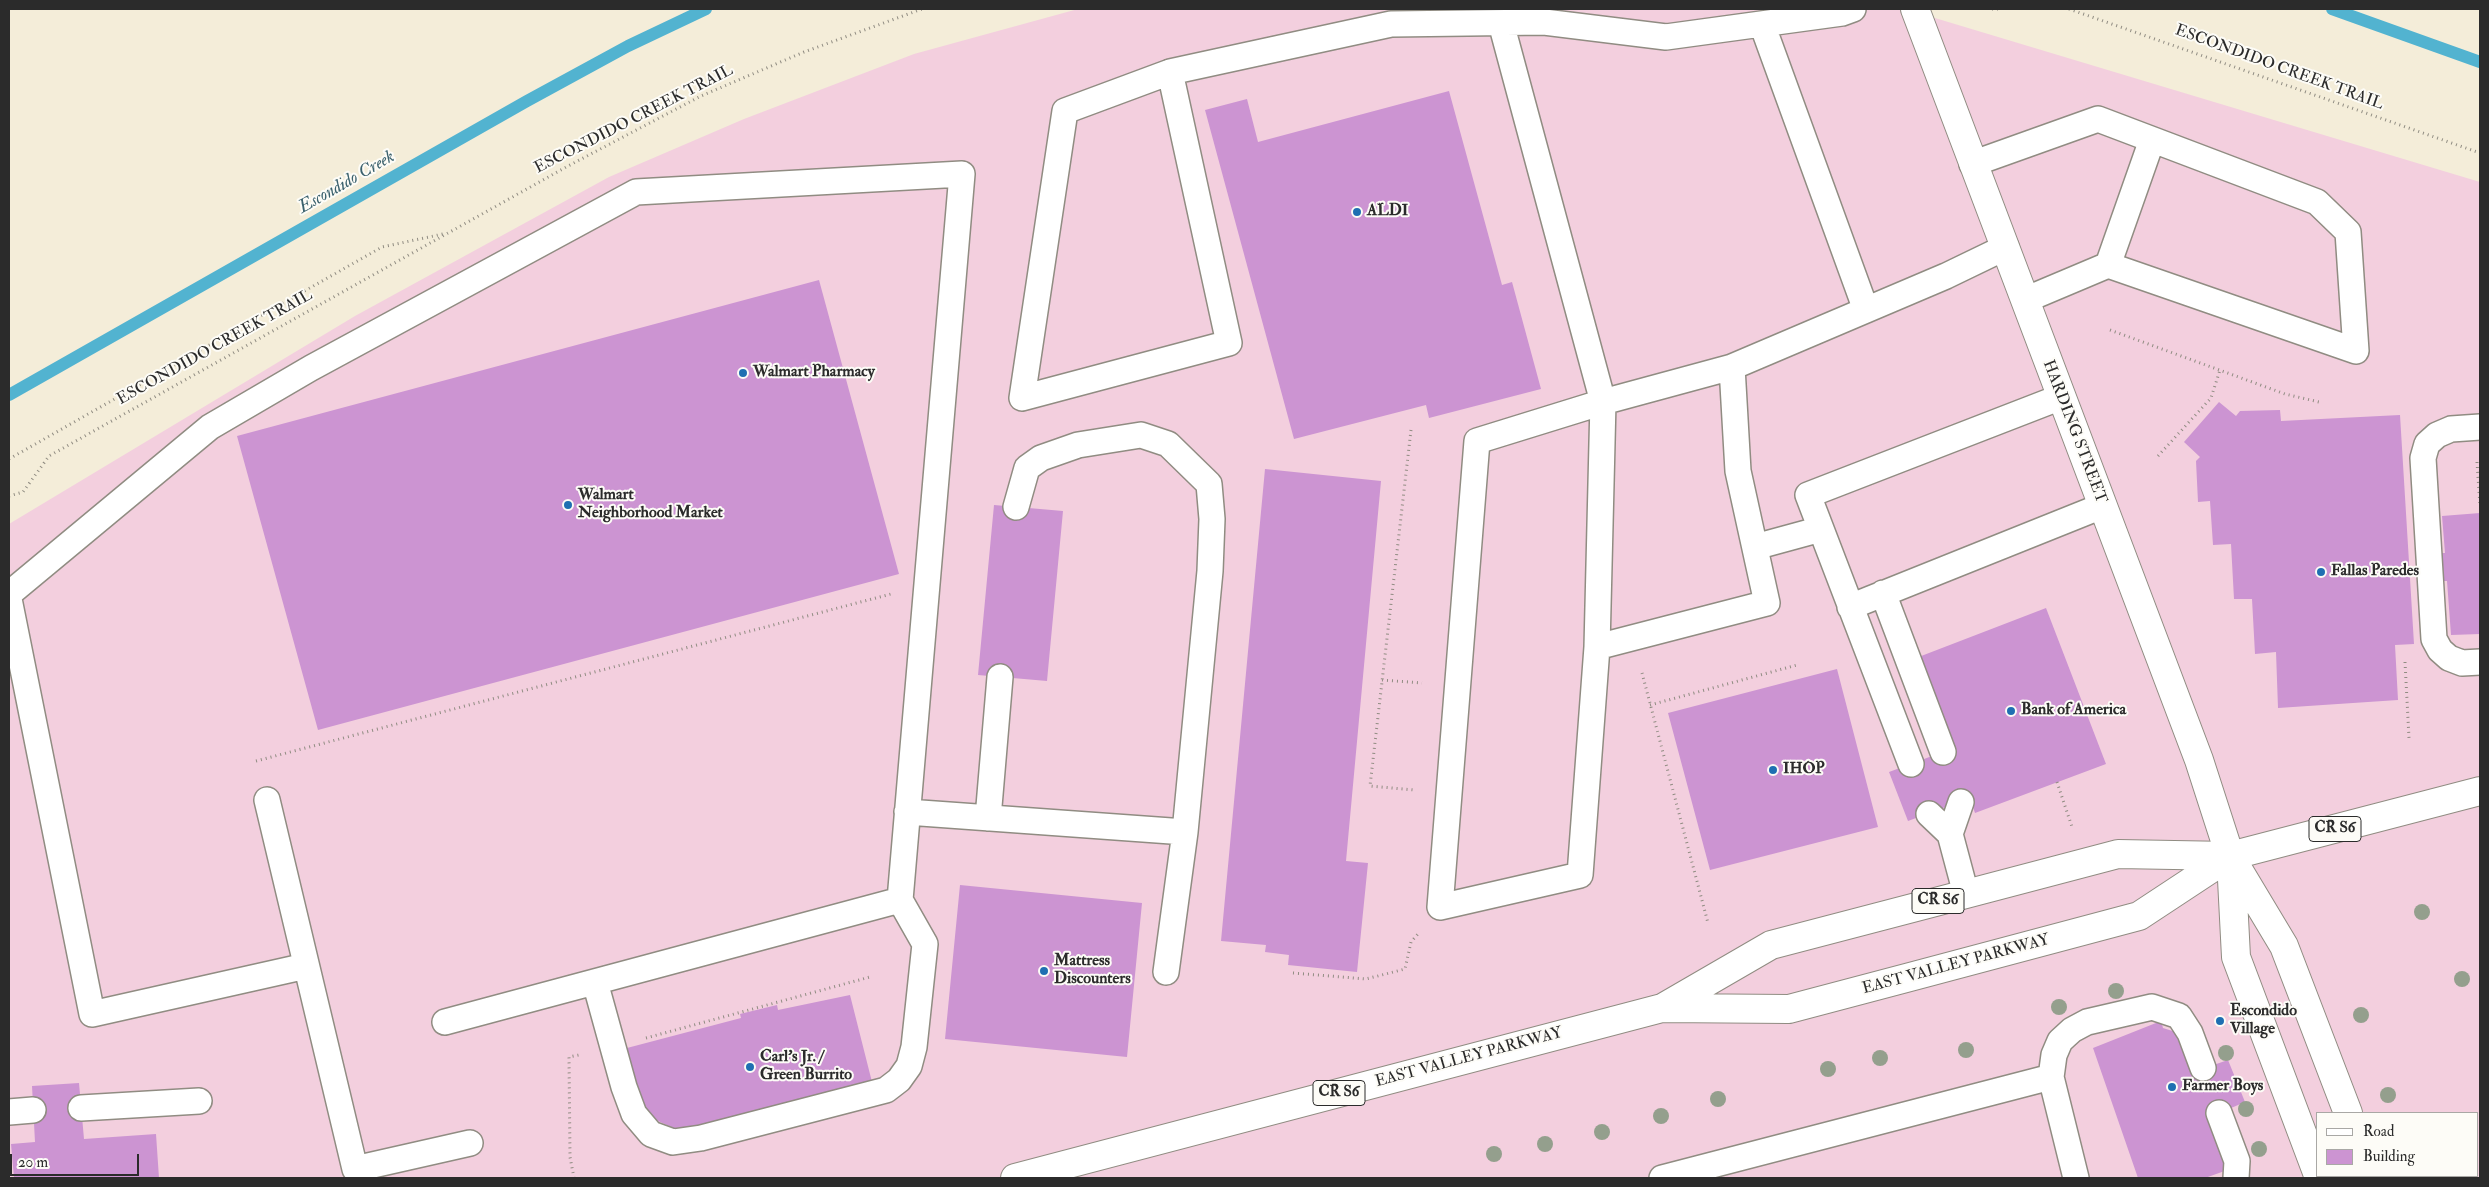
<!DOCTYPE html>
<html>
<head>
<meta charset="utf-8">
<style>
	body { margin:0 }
	#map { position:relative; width:2489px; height:1187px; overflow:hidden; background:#f4edd9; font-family:"IM FELL Double Pica",serif }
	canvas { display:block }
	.frame { position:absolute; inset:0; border:10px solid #2b2b2b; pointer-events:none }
	.legend { position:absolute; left:2316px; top:1112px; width:162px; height:65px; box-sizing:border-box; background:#fdfcf7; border:1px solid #a9a8a5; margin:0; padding:6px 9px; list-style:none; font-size:15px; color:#2b2b2b }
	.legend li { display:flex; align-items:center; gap:10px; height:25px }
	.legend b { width:25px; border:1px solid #a9a8a5 }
	.scale { position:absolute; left:10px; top:1154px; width:129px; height:22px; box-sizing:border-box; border:2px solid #2b2b2b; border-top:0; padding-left:6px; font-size:15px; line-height:18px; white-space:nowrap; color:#2b2b2b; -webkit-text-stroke:4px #fdfcf7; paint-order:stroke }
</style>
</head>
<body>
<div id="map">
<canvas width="2489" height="1187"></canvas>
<div class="frame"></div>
<ul class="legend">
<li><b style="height:6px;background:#fff"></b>Road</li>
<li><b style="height:14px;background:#cc94d2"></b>Building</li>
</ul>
<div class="scale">20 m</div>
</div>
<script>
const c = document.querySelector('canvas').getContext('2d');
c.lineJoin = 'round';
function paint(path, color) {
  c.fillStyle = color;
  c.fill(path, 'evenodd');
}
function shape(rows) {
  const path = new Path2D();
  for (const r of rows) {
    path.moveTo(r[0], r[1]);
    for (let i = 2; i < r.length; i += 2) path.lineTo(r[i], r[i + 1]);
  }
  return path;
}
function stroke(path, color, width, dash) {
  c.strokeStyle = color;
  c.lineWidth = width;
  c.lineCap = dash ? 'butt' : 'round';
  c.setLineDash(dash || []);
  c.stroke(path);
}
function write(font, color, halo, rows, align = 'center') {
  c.font = font + ' "IM FELL Double Pica",serif';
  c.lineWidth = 4;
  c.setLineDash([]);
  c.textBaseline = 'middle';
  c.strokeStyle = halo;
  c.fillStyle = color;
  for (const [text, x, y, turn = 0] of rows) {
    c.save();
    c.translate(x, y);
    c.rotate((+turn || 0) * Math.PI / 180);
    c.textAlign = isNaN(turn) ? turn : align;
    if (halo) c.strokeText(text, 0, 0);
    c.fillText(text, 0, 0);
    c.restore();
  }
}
paint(shape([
	[1078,9,1905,9,2480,182,2480,1178,9,1178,9,524,355,316,609,177,744,119,914,54],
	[2318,1113,2478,1113,2478,1176,2318,1176]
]), '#f3cfde');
stroke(shape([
	[2332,9,2480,62],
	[9,395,527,101,628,46,706,9]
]), '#52b3d0', 12);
paint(shape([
	[1449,91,1502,285,1512,282,1541,389,1429,418,1426,405,1294,439,1205,110,1247,99,1258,142],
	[819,280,899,574,318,730,237,436],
	[2219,402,2236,416,2240,411,2280,410,2281,421,2400,415,2414,644,2395,645,2398,700,2278,708,2276,652,2255,654,2252,599,2234,599,2231,544,2213,545,2210,501,2198,502,2196,461,2200,457,2184,442],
	[1265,469,1381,481,1346,861,1368,863,1357,972,1288,965,1289,955,1265,952,1266,945,1221,941],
	[994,505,1063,511,1047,681,978,675],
	[2480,513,2480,634,2451,635,2447,581,2442,581,2440,553,2445,553,2442,516],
	[2046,608,2106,764,1975,813,1970,798,1908,821,1889,772,1951,749,1916,658],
	[1837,669,1878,827,1710,870,1668,713],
	[960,885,1142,903,1127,1057,945,1039],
	[850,995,873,1086,707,1127,674,1128,660,1122,647,1113,641,1103,627,1048,741,1018,740,1014,777,1005,778,1010],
	[2161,1021,2163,1028,2182,1034,2196,1071,2228,1060,2245,1102,2215,1115,2233,1168,2205,1178,2138,1178,2093,1048],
	[79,1083,84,1139,156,1134,159,1178,14,1178,11,1144,35,1142,32,1086]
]), '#cc94d2');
const service = shape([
	[1501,23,1603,402,1597,647,1580,875,1440,907,1477,441,1603,402,1732,367,1946,276,2006,247],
	[1762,24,1866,310],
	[1170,72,1229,343,1022,398,1065,111,1170,72,1391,24,1544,22,1666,37,1842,13,1853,9],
	[1972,164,2098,119,2317,202,2348,232,2356,351,2108,265,2025,300],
	[2108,265,2152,140],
	[2480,427,2451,429,2437,435,2427,444,2423,458,2434,639,2440,650,2449,658,2462,663,2480,662],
	[1016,507,1027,468,1041,458,1078,445,1141,435,1168,444,1209,484,1212,519,1210,571,1185,832,1166,972],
	[1755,547,1821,529],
	[1883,593,1943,752],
	[9,594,210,427,311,368,636,192,962,174,900,900,445,1022],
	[9,599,92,1014,306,966],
	[1850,607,2102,506],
	[1597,647,1767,603,1738,471,1732,367],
	[1911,764,1808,495,2061,397],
	[267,800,355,1169,470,1143],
	[907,812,1185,832],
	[1929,814,1950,834,1966,894],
	[988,818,1000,677],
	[1950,834,1961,802],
	[595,982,624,1087,634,1114,651,1134,673,1142,701,1138,886,1090,899,1080,909,1066,914,1047,925,944,900,900],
	[2051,1077,2054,1055,2060,1041,2072,1030,2087,1022,2152,1007,2179,1016,2190,1033,2203,1068],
	[81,1108,199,1101],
	[9,1112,33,1110],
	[2219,1113,2237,1161,2236,1178],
	[1662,1178,2051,1077,2076,1178]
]);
const tertiary = shape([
	[1915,9,2199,760,2230,856,2284,946,2348,1113],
	[2231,860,2236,957,2318,1175],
	[2372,1176,2373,1178]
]);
const primary = shape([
	[1664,1007,1771,945,1966,894,2118,854,2230,856,2480,791],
	[1015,1178,1662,1008,1789,1009,1910,977,2139,916,2230,856]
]);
stroke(service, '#908c82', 28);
stroke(tertiary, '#908c82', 30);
stroke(primary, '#908c82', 30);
stroke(shape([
	[1992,9,2000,9],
	[2069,9,2480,153],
	[2110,330,2285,394,2319,402],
	[1411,430,1370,786,1414,790],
	[2158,456,2211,398,2220,370],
	[9,459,382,247,443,234],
	[2477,462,2480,506],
	[9,496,23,492,49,456,568,166,701,96,804,52,922,9],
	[2405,662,2409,738],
	[1642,673,1708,923],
	[1382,680,1422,683],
	[1650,705,1797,665],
	[256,761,891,594],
	[2057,782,2072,827],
	[1293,973,1366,979,1405,969,1411,942,1418,934],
	[646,1038,870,977],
	[574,1178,570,1157,569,1057,579,1055]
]), '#908c82', 3, [1, 4]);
stroke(service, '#fff', 25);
stroke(tertiary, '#fff', 28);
stroke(primary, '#fff', 28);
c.fillStyle = '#949f8d';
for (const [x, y] of [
	[2422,912],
	[2462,979],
	[2116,991],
	[2059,1007],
	[2361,1015],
	[1966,1050],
	[2226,1053],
	[1880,1058],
	[1828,1069],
	[2388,1095],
	[1718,1099],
	[2246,1109],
	[1661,1116],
	[1602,1132],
	[1545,1144],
	[2259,1149],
	[1494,1154]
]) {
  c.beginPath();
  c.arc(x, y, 8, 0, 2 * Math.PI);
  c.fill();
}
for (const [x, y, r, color] of [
	[1357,212,5,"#1f6fb2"],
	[743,373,5,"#1f6fb2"],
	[568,505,5,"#1f6fb2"],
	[2321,572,5,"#1f6fb2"],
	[2011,711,5,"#1f6fb2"],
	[1773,770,5,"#1f6fb2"],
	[1044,971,5,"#1f6fb2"],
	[2220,1021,5,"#1f6fb2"],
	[750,1067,5,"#1f6fb2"],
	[2172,1087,5,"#1f6fb2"]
]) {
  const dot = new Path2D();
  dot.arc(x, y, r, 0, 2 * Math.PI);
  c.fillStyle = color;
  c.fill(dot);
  stroke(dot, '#fdfcf7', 2);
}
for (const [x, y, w] of [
	[2335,829,52],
	[1938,901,52],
	[1339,1093,52]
]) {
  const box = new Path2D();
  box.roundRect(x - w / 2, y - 12.5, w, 25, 4);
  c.fillStyle = '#fdfcf7';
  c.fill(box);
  stroke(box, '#2b2b2b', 1);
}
write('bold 15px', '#2b2b2b', null, [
	["CR S6",2335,829],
	["CR S6",1938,901],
	["CR S6",1339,1093]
]);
write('16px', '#2b2b2b', '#fdfcf7', [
	["ESCONDIDO CREEK TRAIL",2279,68,20],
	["ESCONDIDO CREEK TRAIL",634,120,-27],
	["ESCONDIDO CREEK TRAIL",215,348,-29],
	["HARDING STREET",2074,432,69],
	["EAST VALLEY PARKWAY",1956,965,-15],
	["EAST VALLEY PARKWAY",1469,1058,-15]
]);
write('bold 16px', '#2b2b2b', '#fdfcf7', [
	["ALDI",1367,212],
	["Walmart Pharmacy",753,373],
	["Walmart",578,496],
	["Neighborhood Market",578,514],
	["Fallas Paredes",2331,572],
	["Bank of America",2021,711],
	["IHOP",1783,770],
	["Mattress",1054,962],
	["Discounters",1054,980],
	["Escondido",2230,1012],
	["Village",2230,1030],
	["Carl's Jr. /",760,1058],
	["Green Burrito",760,1076],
	["Farmer Boys",2182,1087]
], 'left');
write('italic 18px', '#3b616d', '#fdfcf7', [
	["Escondido Creek",347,183,-30]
]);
</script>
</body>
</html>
